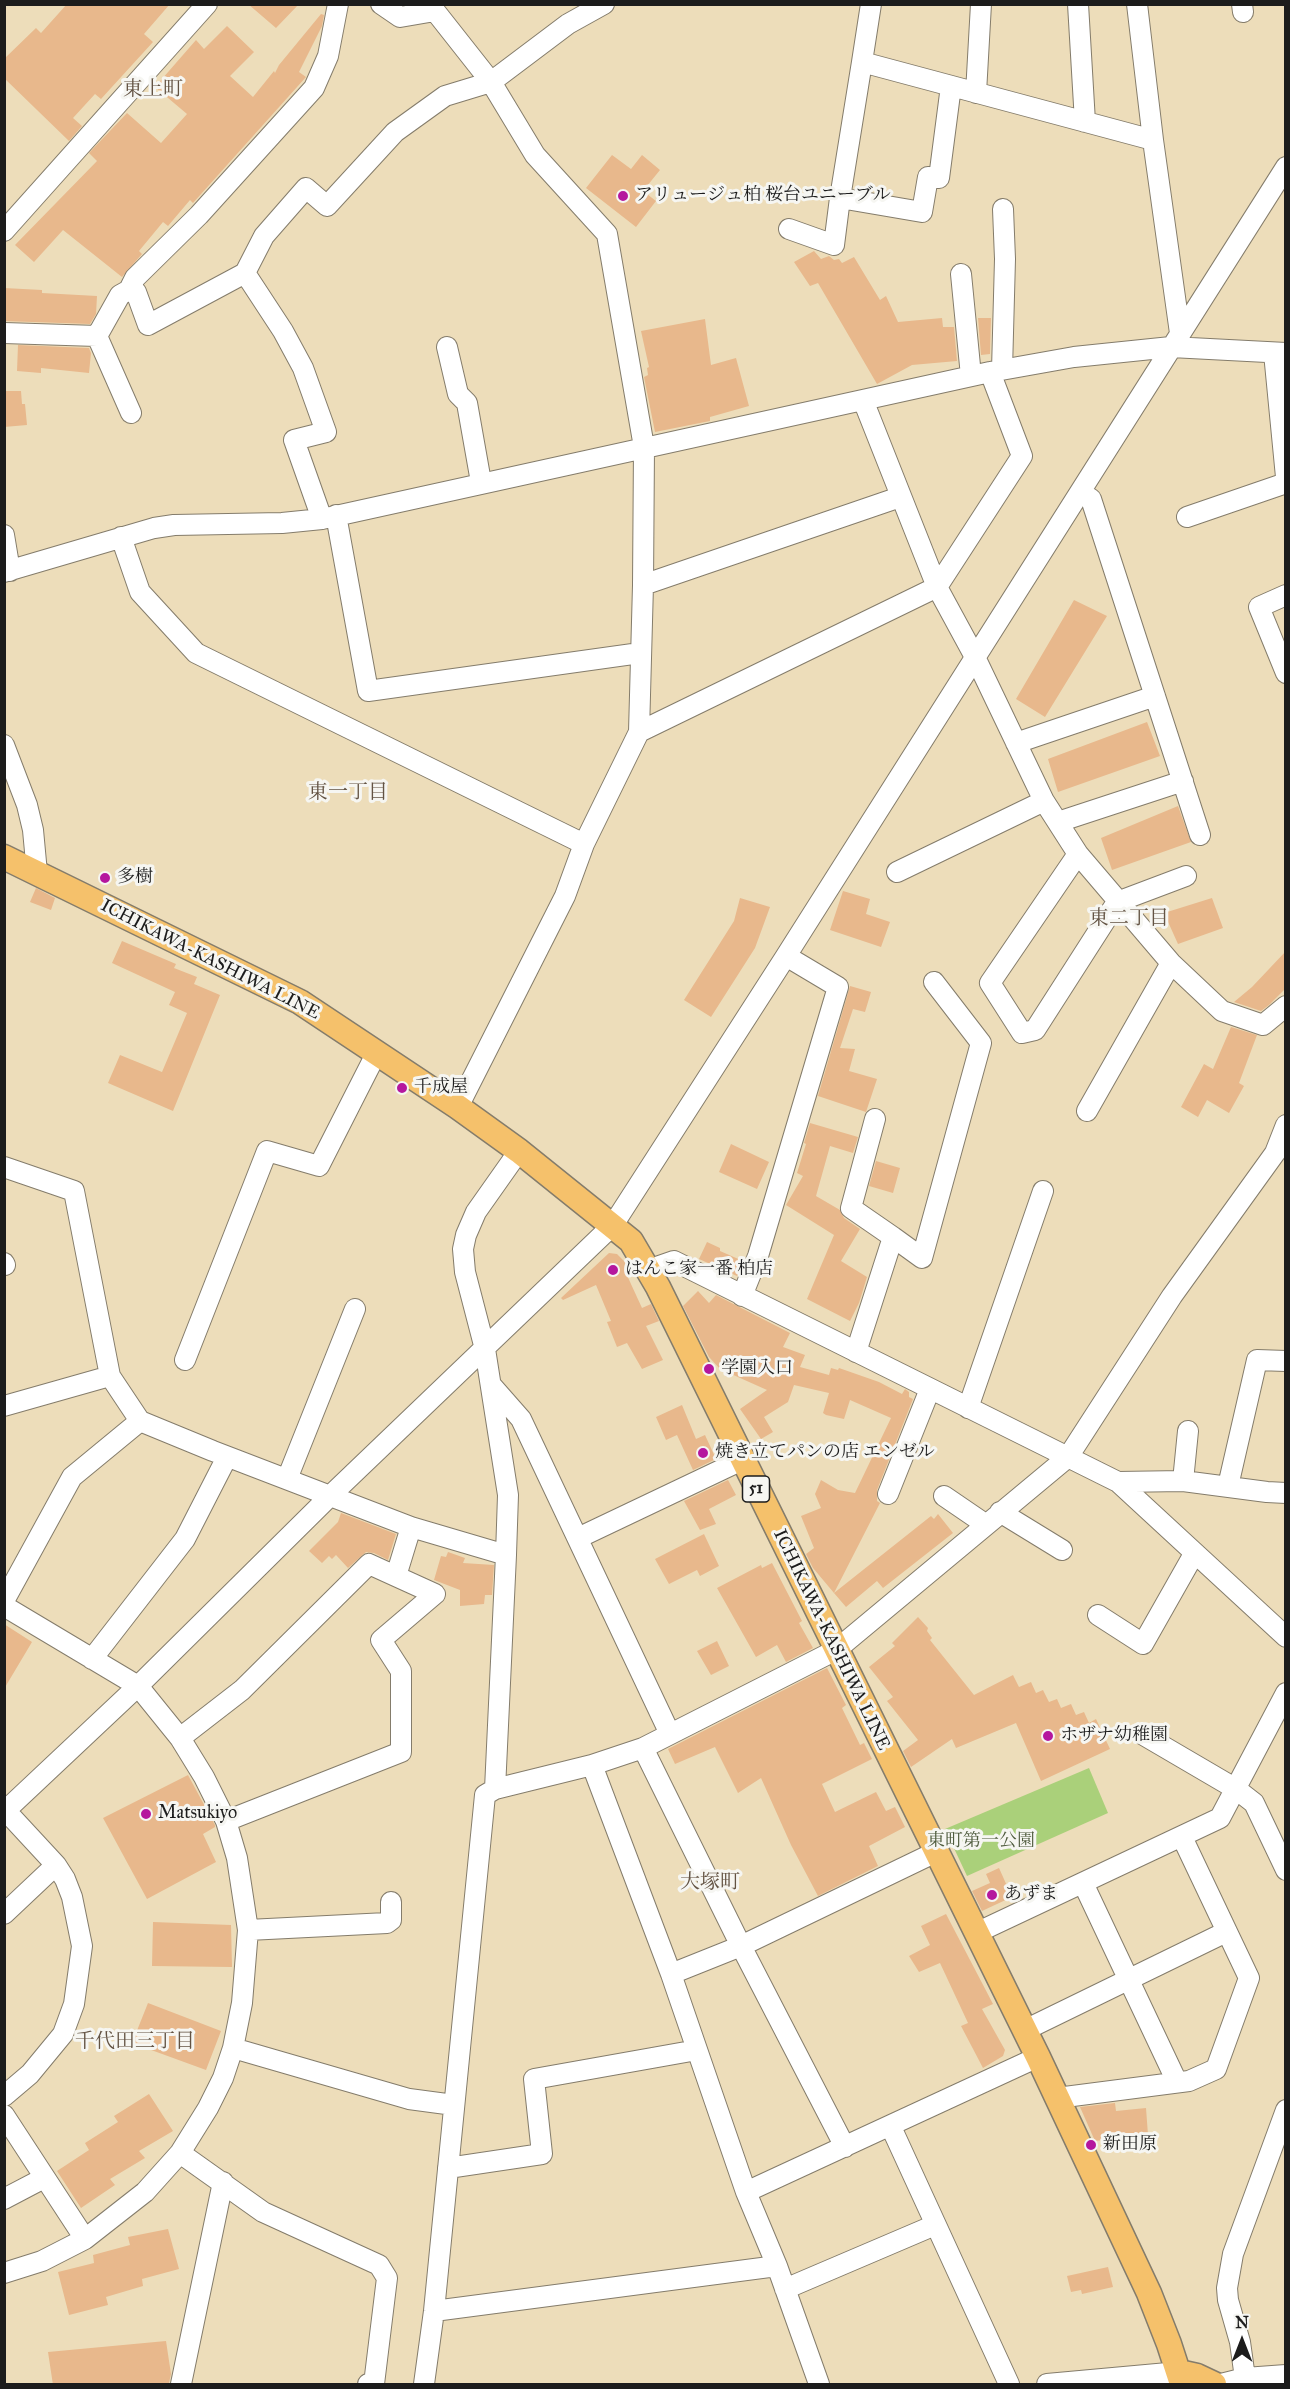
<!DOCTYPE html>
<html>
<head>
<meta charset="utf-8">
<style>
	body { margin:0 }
	#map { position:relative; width:1290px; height:2389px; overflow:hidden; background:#edddba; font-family:"IM FELL Great Primer",serif }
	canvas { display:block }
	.frame { position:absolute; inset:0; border:6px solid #1c1c1c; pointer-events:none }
	.north { position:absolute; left:1212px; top:2311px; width:60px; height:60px; -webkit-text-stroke:4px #f6f6f2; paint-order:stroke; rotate:0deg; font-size:16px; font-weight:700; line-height:24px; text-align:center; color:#1c1c1c }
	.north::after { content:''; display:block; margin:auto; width:21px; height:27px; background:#1c1c1c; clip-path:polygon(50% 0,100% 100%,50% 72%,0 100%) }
</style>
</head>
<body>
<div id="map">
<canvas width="1290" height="2389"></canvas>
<div class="frame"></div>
<div class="north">N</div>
</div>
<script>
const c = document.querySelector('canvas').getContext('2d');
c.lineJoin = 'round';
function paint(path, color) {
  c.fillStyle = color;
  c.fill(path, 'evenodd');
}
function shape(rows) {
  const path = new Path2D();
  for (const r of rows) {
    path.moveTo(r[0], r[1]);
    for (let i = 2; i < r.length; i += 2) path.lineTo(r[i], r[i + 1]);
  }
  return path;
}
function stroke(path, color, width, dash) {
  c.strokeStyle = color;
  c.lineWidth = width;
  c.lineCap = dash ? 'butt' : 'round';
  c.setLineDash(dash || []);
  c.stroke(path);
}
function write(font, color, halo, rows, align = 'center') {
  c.font = font + ' "IM FELL Great Primer","Noto Serif JP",serif';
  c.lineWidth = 6;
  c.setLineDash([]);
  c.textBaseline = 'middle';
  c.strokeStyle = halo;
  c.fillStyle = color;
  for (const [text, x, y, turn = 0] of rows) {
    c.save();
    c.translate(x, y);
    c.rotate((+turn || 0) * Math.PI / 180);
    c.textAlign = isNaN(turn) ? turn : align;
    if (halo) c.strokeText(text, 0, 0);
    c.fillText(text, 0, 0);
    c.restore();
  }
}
paint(shape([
	[1089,1768,1108,1813,967,1876,945,1829]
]), '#aad07a');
paint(shape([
	[67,4,170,4,144,34,153,42,101,99,95,94,73,118,82,126,69,141,4,78,4,59,36,28,41,33],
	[248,4,299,4,276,28],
	[321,14,324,15,322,26,299,72,306,77,193,203,190,200,168,226,163,222,139,251,142,254,122,277,63,230,34,262,15,245,97,161,89,153,127,113,161,143,187,114,155,87,196,40,204,49,227,26,254,52,230,76,253,97,274,71,275,73,279,65],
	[612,155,631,169,642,155,660,170,643,191,656,201,636,227,586,188],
	[814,251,821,259,829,256,834,260,839,259,842,263,854,257,880,300,886,296,898,322,942,318,943,327,954,327,957,361,912,365,877,384,818,283,810,286,794,262],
	[4,288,42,290,42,293,97,296,96,314,90,324,4,321],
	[978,318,991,318,990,354,981,355],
	[705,319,711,365,736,358,749,406,710,417,710,421,655,432,644,377,648,375,647,368,649,367,641,331],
	[18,345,89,348,91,353,89,373,41,368,41,373,17,371],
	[4,391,21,391,22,404,25,404,27,425,4,427],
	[1074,600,1107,616,1045,717,1016,699],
	[1147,722,1160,756,1058,792,1048,759],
	[1178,806,1191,842,1112,870,1101,838],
	[36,888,55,898,51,910,30,902],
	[843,891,870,899,866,914,890,922,881,947,830,930],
	[740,898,770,907,755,948,711,1017,684,1000,734,921],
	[1212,898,1223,928,1178,944,1164,913],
	[122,941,176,964,174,968,197,977,194,984,220,995,173,1111,108,1083,120,1055,162,1072,187,1013,169,1005,175,992,112,963],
	[1286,951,1286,988,1269,1005,1261,1011,1234,1002,1252,987],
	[850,986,871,992,865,1012,853,1009,840,1048,855,1049,849,1071,877,1079,866,1112,818,1096],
	[1231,1027,1257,1035,1239,1083,1244,1086,1229,1113,1207,1100,1198,1117,1181,1107,1204,1064,1213,1069],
	[810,1123,858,1137,853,1153,830,1146,816,1196,840,1210,844,1218,860,1229,841,1261,867,1277,859,1303,850,1321,807,1299,834,1235,786,1205,803,1176,797,1173,806,1144,804,1143],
	[731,1144,769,1162,757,1189,719,1172],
	[876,1161,900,1168,893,1193,869,1186],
	[707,1242,720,1248,720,1251,743,1261,737,1276,699,1259],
	[609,1253,617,1254,630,1267,625,1271,642,1308,651,1304,659,1321,646,1326,663,1360,642,1369,627,1343,617,1347,607,1322,611,1321,596,1285,563,1300,561,1298],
	[698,1291,709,1303,716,1295,790,1333,783,1347,805,1355,800,1367,829,1375,831,1368,838,1370,839,1368,879,1382,902,1394,905,1389,909,1392,909,1397,913,1399,877,1490,877,1501,880,1503,834,1593,813,1568,806,1554,814,1548,801,1516,821,1508,815,1494,821,1480,838,1490,855,1493,891,1418,850,1400,844,1419,826,1415,823,1413,829,1393,794,1385,788,1402,764,1417,773,1432,761,1439,740,1409,767,1390,720,1369,709,1357,683,1306],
	[682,1405,696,1439,705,1435,716,1459,693,1470,677,1435,666,1440,656,1417],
	[728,1480,736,1495,709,1509,716,1524,700,1530,684,1501],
	[341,1513,396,1534,388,1560,374,1553,366,1552,348,1568,336,1555,332,1559,329,1556,322,1563,309,1551,338,1522],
	[938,1514,953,1533,883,1588,877,1581,846,1607,834,1593,931,1516,934,1519],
	[704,1534,719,1566,700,1576,697,1570,669,1584,655,1559],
	[448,1552,465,1558,463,1563,494,1565,492,1595,485,1595,484,1604,460,1606,460,1590,434,1580,441,1556,446,1557],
	[772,1563,802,1621,799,1623,813,1648,786,1662,777,1645,756,1657,717,1588,761,1565,762,1568],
	[918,1617,928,1628,927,1631,932,1638,930,1640,974,1695,1013,1675,1019,1687,1031,1682,1036,1693,1043,1690,1049,1702,1057,1699,1061,1708,1071,1704,1076,1715,1084,1712,1089,1723,1096,1719,1110,1749,1041,1781,1016,1723,956,1748,952,1739,911,1767,903,1751,918,1740,887,1701,893,1697,869,1667,895,1646,892,1643],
	[4,1624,32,1642,4,1689],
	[717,1641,729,1666,711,1675,697,1651],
	[827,1668,846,1705,842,1708,860,1745,864,1743,872,1759,822,1784,835,1812,876,1792,886,1811,895,1807,905,1827,869,1846,878,1866,818,1896,791,1845,761,1778,738,1793,715,1747,675,1764,668,1749],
	[188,1775,215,1825,215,1827,203,1834,216,1862,147,1899,103,1818],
	[999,1868,1012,1897,982,1911,972,1891,990,1883,986,1874],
	[946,1914,993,2004,982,2009,1005,2050,1003,2056,983,2068,961,2026,968,2023,940,1963,919,1972,909,1956,930,1945,921,1926],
	[153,1922,231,1925,232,1967,152,1966],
	[148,2003,221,2031,206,2070,132,2043],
	[149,2094,173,2131,139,2151,145,2158,110,2179,115,2185,81,2208,57,2171,89,2150,85,2143,118,2122,114,2116],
	[1115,2103,1116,2111,1146,2108,1148,2135,1095,2141,1080,2107],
	[168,2229,179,2269,142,2279,143,2286,106,2297,108,2305,69,2315,58,2272,94,2263,93,2255,130,2245,128,2237],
	[1108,2267,1113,2287,1082,2294,1081,2290,1071,2292,1067,2276],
	[166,2341,171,2374,169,2383,53,2385,48,2352]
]), '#e8b88c');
const minor = shape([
	[381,4,400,17,435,11,491,82,535,155,607,234,644,447,643,585,639,732,584,844,565,896,458,1107],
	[871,4,862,62,1153,140],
	[1078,4,1085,122],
	[1137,4,1153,140,1180,333],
	[1242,4,1243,12],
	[976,93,981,4],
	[840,198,922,212,928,177,939,178,951,86],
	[789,229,834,245,840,198,862,62],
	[4,231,207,4],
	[245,273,283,331,303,368,326,432,294,440,322,519],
	[961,274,971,376],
	[129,290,136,292,148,325,245,273,264,236,306,188,327,206,395,132,445,96,491,82,568,24,604,4],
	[4,333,97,336],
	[447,347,458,394,467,403,481,482],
	[1274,353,1286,477],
	[1002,370,1005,259,1003,209],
	[863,400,937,587,975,657,1044,801,1078,854,1171,963,1222,1011,1263,1025,1286,1006],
	[131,413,97,336,120,295,129,290,135,278,199,215,314,88,328,56,338,4],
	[1080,492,1091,499,1200,835],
	[336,515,368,691,640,653],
	[1187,517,1286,483],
	[4,535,10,571],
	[121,537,140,592,196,653,584,844],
	[4,572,154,528,174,525,282,523,322,519,990,372,1074,357,1171,347,1286,353],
	[643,585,900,497],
	[1286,595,1259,607,1286,673],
	[639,732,937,587,1022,456,990,372],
	[1016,743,1155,696],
	[4,745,27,805,33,830,37,873],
	[1058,822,1183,781],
	[1078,854,990,983,1022,1033,1035,1030,1117,902,1186,876],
	[897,872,1044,801],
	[1087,1111,1171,963],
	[875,1119,851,1208,893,1237],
	[4,1167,74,1191,110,1376,140,1421,213,1451,411,1527,506,1555],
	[4,1263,5,1265],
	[648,1270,674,1261,1118,1482,1286,1637],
	[742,1296,758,1256,838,987,786,956],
	[856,1352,893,1237,922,1258,981,1043,934,982],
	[185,1360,267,1151,319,1166,377,1052],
	[492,1386,521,1419,670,1734],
	[4,1406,110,1376],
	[968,1408,1043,1191],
	[287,1479,355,1309],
	[1183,1481,1188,1431],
	[1118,1482,1183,1481,1267,1492,1286,1493],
	[1228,1486,1257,1360,1286,1361],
	[888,1494,930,1389],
	[944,1496,985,1524],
	[1000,1512,1062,1550],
	[578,1538,742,1460],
	[396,1576,411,1527],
	[4,1601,72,1477,140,1421],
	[4,1606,138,1686,180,1738,204,1777,226,1821,237,1858,248,1930,242,2003,233,2048,223,2078,208,2108,180,2153,145,2192,85,2239,42,2261,4,2273],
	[1098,1615,1143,1644,1194,1554],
	[92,1659,185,1539,227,1457],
	[1142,1734,1236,1789,1254,1803,1286,1870],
	[180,1738,242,1690,369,1564,435,1594,381,1640,401,1671,401,1752,226,1821],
	[643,1748,836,1650,1068,1457,1172,1296,1275,1153,1286,1125],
	[592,1765,671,1974,746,2192,777,2266,819,2384],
	[495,1789,592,1765,643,1748,741,1946,845,2147],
	[4,1812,138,1686,331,1495,613,1225,786,956,1286,167],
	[1083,1883,1177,2082],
	[4,1914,56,1865],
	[248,1930,387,1923,391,1920,391,1902],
	[976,1933,1220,1818,1286,1693],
	[671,1974,741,1946,936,1852],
	[1025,2030,1226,1932],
	[233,2048,409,2099,454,2105],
	[4,2096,30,2074,63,2034,74,2004,82,1946,72,1897,65,1879,56,1865,6,1811],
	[1057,2098,1189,2081,1216,2069,1249,1978,1182,1837],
	[4,2115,85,2239],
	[891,2127,1009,2384],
	[180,2153,263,2212,379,2265,387,2278,374,2384,368,2384],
	[448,2168,542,2154,534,2079,697,2050],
	[746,2192,1038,2057],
	[4,2199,44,2178],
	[785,2289,935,2225],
	[434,2311,777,2266],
	[1245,2378,1240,2342,1228,2300,1227,2288,1233,2254,1286,2110],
	[181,2384,223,2182],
	[424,2384,434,2311,485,1795,495,1789,506,1555,508,1495,485,1349,465,1272,463,1249,466,1235,476,1212,519,1151],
	[1047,2384,1179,2372],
	[1221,2384,1245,2378,1286,2375]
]);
const major = shape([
	[4,857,300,1002,458,1107,519,1151,631,1241,658,1287,1038,2057,1149,2293,1169,2344,1182,2384],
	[1179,2372,1197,2376,1214,2384]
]);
stroke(minor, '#847c6b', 22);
stroke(major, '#847c6b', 27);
stroke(minor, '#fff', 20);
stroke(major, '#f5c16b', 24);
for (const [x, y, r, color] of [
	[623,196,6,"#b5179e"],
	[105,878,6,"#b5179e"],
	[402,1088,6,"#b5179e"],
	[613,1270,6,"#b5179e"],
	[709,1369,6,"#b5179e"],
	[703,1453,6,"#b5179e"],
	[1048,1736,6,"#b5179e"],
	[146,1814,6,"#b5179e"],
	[992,1895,6,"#b5179e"],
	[1091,2145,6,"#b5179e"]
]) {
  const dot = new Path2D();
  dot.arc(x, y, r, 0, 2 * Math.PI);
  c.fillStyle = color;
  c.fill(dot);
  stroke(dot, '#f6f6f2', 2);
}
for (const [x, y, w] of [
	[756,1489,27]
]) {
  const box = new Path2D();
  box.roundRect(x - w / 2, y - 13, w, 26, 4.5);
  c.fillStyle = '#f6f6f2';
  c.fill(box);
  stroke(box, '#1c1c1c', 1.5);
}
write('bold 16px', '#1c1c1c', null, [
	["51",756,1489]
]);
write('18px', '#1c1c1c', '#f6f6f2', [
	["アリュージュ柏 桜台ユニーブル",635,196],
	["多樹",117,878],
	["千成屋",414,1088],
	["はんこ家一番 柏店",625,1270],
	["学園入口",721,1369],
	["焼き立てパンの店 エンゼル",715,1453],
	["ホザナ幼稚園",1060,1736],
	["Matsukiyo",158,1814],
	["あずま",1004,1895],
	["新田原",1103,2145]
], 'left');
write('18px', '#1c1c1c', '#f6f6f2', [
	["ICHIKAWA-KASHIWA LINE",210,960,27],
	["ICHIKAWA-KASHIWA LINE",831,1640,64]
]);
write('18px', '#4e5b3d', '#f6f6f2', [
	["東町第一公園",981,1842]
]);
write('20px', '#635343', '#f6f6f2', [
	["東上町",153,90],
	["東一丁目",348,793],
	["東二丁目",1129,919],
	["大塚町",710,1883],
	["千代田三丁目",135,2042]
]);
</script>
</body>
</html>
